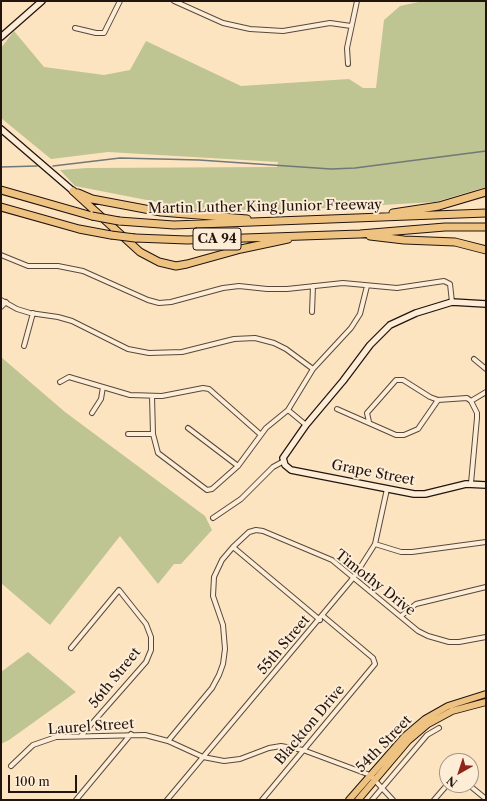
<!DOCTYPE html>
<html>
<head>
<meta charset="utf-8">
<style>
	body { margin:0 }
	#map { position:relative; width:487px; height:801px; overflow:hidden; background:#fce4c1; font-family:"Libre Caslon Text",serif }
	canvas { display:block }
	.frame { position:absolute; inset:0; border:2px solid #22140e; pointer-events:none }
	.north { position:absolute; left:439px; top:753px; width:40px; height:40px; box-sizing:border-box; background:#fdedd7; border:1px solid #a59687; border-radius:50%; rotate:219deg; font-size:11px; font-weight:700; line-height:16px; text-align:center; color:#22140e }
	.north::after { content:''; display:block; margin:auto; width:14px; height:18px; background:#8f2418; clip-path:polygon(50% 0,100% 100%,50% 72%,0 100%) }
	.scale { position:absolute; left:8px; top:775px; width:69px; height:18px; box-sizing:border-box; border:2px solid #22140e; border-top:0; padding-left:5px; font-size:12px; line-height:14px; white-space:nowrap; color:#22140e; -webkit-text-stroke:3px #fdedd7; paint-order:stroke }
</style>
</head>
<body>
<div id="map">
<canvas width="487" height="801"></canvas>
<div class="frame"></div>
<div class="north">N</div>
<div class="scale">100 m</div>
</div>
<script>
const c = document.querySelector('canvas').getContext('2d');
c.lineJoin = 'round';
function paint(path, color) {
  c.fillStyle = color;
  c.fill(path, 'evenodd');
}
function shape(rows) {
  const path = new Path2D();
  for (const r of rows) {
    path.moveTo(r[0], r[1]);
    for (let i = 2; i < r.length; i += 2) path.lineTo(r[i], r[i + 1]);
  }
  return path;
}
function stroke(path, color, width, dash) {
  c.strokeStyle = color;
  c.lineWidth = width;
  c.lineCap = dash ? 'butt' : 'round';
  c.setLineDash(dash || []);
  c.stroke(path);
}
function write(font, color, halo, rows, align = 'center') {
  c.font = font + ' "Libre Caslon Text",serif';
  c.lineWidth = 4;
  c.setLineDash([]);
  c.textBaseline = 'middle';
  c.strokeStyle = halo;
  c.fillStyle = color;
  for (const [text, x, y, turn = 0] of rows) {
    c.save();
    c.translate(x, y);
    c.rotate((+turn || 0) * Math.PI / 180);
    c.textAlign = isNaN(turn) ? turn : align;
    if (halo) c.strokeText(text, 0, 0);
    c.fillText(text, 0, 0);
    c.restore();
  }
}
paint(shape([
	[423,1,486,1,486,187,435,202,293,210,198,210,75,186,60,170,87,168,277,167,278,162,108,152,51,159,1,118,1,48,14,31,44,67,104,75,130,70,146,41,241,86,349,79,363,88,376,88,384,20,400,6],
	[1,357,65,412,205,516,212,530,181,564,174,564,158,584,120,536,50,625,1,583],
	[28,652,76,692,9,740,1,744,1,672]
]), '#bfc493');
stroke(shape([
	[53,166,120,158,199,160,331,169,355,168,486,151],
	[1,167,37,166]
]), '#707977', 1.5);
const street = shape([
	[174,1,223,23,250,29,283,31,330,23,351,26],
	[75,28,96,33,104,33,120,1],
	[348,64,347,48,357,1],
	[1,255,28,266,58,266,83,271,148,300,159,303,171,302,223,288,239,286,267,289,287,289,343,283,397,288,444,281,450,284,452,302],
	[1,300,17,309,30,313,58,317,72,321,128,349,149,353,182,352,234,339,255,338,274,343,286,349,313,369],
	[1,307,6,302],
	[312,312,313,286],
	[24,346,33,313],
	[474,359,486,369],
	[60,382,69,377,130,395,162,396,203,388,209,389,260,434],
	[152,396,153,434,158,453,207,490,212,489,238,466,266,428,288,410,313,369,351,328,360,314,367,286],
	[337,409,396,435,404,435,418,429,438,400],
	[288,410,306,425],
	[92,413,101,399,103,387],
	[369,422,367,413,396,380,403,380,430,397,438,400,467,398,471,401,486,392],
	[188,428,238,466],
	[128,434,153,434],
	[471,483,477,418,477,413,471,401],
	[213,518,241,499,273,467,284,461],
	[375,544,401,552,412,552,486,542],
	[233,547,320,620],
	[401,616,416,604,486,587],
	[71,648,119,590,146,624,151,637,151,650,146,662,81,736],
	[168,741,212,688,219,675,223,664,225,649,223,625,213,596,214,577,222,560,233,547,249,532,256,530,263,531,332,560,418,631,428,636,449,642,459,642,486,637],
	[11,766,33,745,56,737,145,735,168,741,203,757,224,761,240,759,269,748,281,746,303,750,370,775,393,800],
	[469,785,486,799],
	[76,800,131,734],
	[167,800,354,577,375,544,387,489],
	[262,800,375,664,373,658,323,616],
	[372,800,427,735,439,728],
	[434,800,447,785]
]);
const secondary = shape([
	[1,37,42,1],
	[1,129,73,191],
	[486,304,452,302,416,313,390,325,370,345,343,381,306,425,283,458,285,465,291,470,414,494,425,494,466,484,486,485]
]);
const primary = shape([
	[349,800,405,736,425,719,448,706,486,694],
	[358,800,408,741,428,724,452,711,486,702]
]);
const highway = shape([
	[1,190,92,216],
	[73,191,140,252,159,262,176,266,187,264,241,249,288,239],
	[78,193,92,199,161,212,247,219],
	[1,207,79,229,111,235],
	[393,213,439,206,486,192],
	[119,221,174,225,486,213],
	[370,236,404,240,455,242,486,250],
	[135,238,187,240,360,234,445,227,486,227]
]);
stroke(street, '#58483b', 6);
stroke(secondary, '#22140e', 8);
stroke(primary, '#22140e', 8);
stroke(highway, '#22140e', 9);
stroke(street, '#fdedd7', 4);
stroke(secondary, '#fdedd7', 5.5);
stroke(primary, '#eec280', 6);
stroke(highway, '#eec280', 7);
const highwayBridge = shape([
	[92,216,119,221],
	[111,235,135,238]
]);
stroke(highwayBridge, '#22140e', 9, []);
stroke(highwayBridge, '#eec280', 7);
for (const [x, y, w] of [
	[217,239,48]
]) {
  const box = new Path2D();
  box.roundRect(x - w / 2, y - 11, w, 22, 3);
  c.fillStyle = '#fdedd7';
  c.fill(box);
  stroke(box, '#22140e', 1);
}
write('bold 13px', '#22140e', null, [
	["CA 94",217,239]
]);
write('14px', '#22140e', '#fdedd7', [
	["Martin Luther King Junior Freeway",265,207,-1],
	["Grape Street",373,473,11],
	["Timothy Drive",375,583,38],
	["55th Street",284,645,-50],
	["56th Street",115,678,-51],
	["Blackton Drive",310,725,-50],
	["Laurel Street",91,727,-4],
	["54th Street",384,744,-46]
]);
</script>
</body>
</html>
